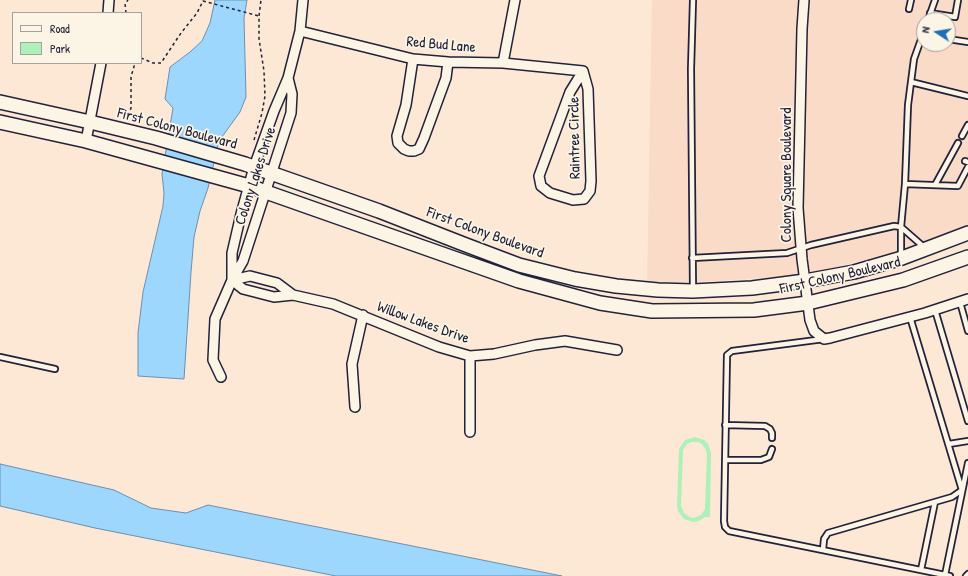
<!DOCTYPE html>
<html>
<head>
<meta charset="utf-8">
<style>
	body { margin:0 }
	#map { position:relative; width:968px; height:576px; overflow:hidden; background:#fde8d5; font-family:"Patrick Hand",sans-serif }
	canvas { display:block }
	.legend { position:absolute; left:12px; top:12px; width:130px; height:52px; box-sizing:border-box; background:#fcf5e5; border:1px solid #a5a1a1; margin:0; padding:5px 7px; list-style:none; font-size:12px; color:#22223b }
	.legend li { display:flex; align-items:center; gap:8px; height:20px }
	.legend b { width:20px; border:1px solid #a5a1a1 }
	.north { position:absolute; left:916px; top:12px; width:40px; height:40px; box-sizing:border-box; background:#fcf5e5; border:1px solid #a5a1a1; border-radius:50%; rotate:282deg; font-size:11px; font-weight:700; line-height:16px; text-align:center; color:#22223b }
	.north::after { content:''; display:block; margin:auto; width:14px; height:18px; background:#1f6fb2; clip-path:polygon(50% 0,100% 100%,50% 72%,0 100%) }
</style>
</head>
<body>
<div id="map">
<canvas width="968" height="576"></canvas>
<ul class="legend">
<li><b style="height:5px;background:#fcf5e5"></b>Road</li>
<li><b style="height:11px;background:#adf0b9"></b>Park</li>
</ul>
<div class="north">N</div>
</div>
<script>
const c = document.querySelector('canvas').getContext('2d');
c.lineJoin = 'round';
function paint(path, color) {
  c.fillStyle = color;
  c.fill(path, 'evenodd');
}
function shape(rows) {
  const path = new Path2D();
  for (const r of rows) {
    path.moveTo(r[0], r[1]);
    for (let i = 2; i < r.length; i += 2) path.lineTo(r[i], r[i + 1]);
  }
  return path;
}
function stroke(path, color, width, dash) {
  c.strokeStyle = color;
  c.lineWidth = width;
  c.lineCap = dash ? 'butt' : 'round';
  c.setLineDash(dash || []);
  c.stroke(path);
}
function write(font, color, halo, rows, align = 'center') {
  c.font = font + ' "Patrick Hand",sans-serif';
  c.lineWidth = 3.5;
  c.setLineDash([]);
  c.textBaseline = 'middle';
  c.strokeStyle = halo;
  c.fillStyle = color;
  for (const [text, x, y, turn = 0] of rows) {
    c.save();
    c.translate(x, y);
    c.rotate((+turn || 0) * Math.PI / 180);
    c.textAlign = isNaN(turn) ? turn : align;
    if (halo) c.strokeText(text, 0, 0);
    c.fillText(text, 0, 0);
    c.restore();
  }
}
paint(shape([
	[652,0,968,0,968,227,914,248,800,276,647,285],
	[924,20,948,20,948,44,924,44]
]), '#fadbc7');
paint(shape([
	[695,437,704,440,708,444,711,453,710,517,705,517,699,521,694,522,684,519,678,511,677,506,679,449,685,440],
	[691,442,698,442,702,444,706,450,707,454,705,509,701,515,694,518,690,517,684,513,681,506,683,450,687,444]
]), '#adf0b9');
const water = shape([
	[215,0,247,0,244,18,246,97,240,112,219,141,208,188,200,211,194,237,191,272,184,379,138,376,138,333,143,292,163,206,164,193,162,174,173,108,165,99,170,67,190,52,202,41,210,23,215,0],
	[0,464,114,490,151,508,186,513,208,505,562,576,336,576,95,528,0,506,0,464]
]);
paint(water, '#9dd7fd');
stroke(water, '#6c8faf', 1);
const lane = shape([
	[693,0,691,69,693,290],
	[909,9,911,0],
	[930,13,955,17,958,0],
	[928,20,935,0],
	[948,39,968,42],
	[911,82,968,96],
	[962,136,968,125],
	[965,161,968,162],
	[905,184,908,105,914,59,924,31],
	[935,185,958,143],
	[901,256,901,227,905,184,958,186,968,167],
	[692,258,787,253,811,245,894,226,901,227,925,248],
	[960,302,968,331],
	[935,310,968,421],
	[824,339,732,351,727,355,724,521,725,527,729,531,950,576],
	[0,357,55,369],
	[725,425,765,426,770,429,772,433,772,438],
	[949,444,968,441],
	[725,460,761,460,769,457,772,449],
	[823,550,824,539,828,533,952,497,962,490,910,317],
	[921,570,935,502],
	[945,575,968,463],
	[966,576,968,574]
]);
const street = shape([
	[804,0,802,29,798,208,802,259,810,320,814,331,824,339,830,338,925,313,968,299],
	[108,13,109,0],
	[300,31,413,59,448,62,503,63,583,71],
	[413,59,406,105,397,136,398,143,404,149,409,151,414,151,419,149,424,138,446,78,448,62],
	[503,63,515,0],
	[583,71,588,89,591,181,590,191,584,199,573,200,550,193,541,186,539,176,570,92,583,71],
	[86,141,101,63],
	[232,279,232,253,241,214,254,167,274,111,288,78,300,31,303,0],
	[232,280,243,289,274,297,293,295,333,304,439,347,470,356,494,354,535,345,565,341,617,350],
	[232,280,250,276,277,283,293,295],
	[221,377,213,360,215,319,232,280,243,261,291,113,292,94,288,78],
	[355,407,352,364,363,315],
	[470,432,470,356]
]);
const secondary = shape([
	[0,102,90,122,156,138,245,164,379,211,466,245,519,265,575,279,616,286,658,290,693,291,752,288,805,281,854,272,902,258,968,233],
	[0,122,86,141,249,186,519,281,600,303,652,311,754,310,808,303,903,280,968,257]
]);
stroke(lane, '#22223b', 8);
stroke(street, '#22223b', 12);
stroke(secondary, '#22223b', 16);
stroke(shape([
	[126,13,125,4,128,0],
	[141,58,153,63,161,63,181,33,197,13,203,1,259,16],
	[123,118,128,116,131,108,131,77,135,63],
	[254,140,262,113,265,96,264,71,259,39,259,16,261,0]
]), '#22223b', 1.5, [3, 3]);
stroke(lane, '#fcf5e5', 4.5);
stroke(street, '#fcf5e5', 9);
stroke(secondary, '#fcf5e5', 13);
write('15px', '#22223b', '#fcf5e5', [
	["Red Bud Lane",441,45,5],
	["First Colony Boulevard",177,129,15],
	["Raintree Circle",575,138,-91],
	["Colony Square Boulevard",787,175,-90],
	["Colony Lakes Drive",256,176,-72],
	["First Colony Boulevard",485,233,20],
	["First Colony Boulevard",840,276,-13],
	["Willow Lakes Drive",423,323,20]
]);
</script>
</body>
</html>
